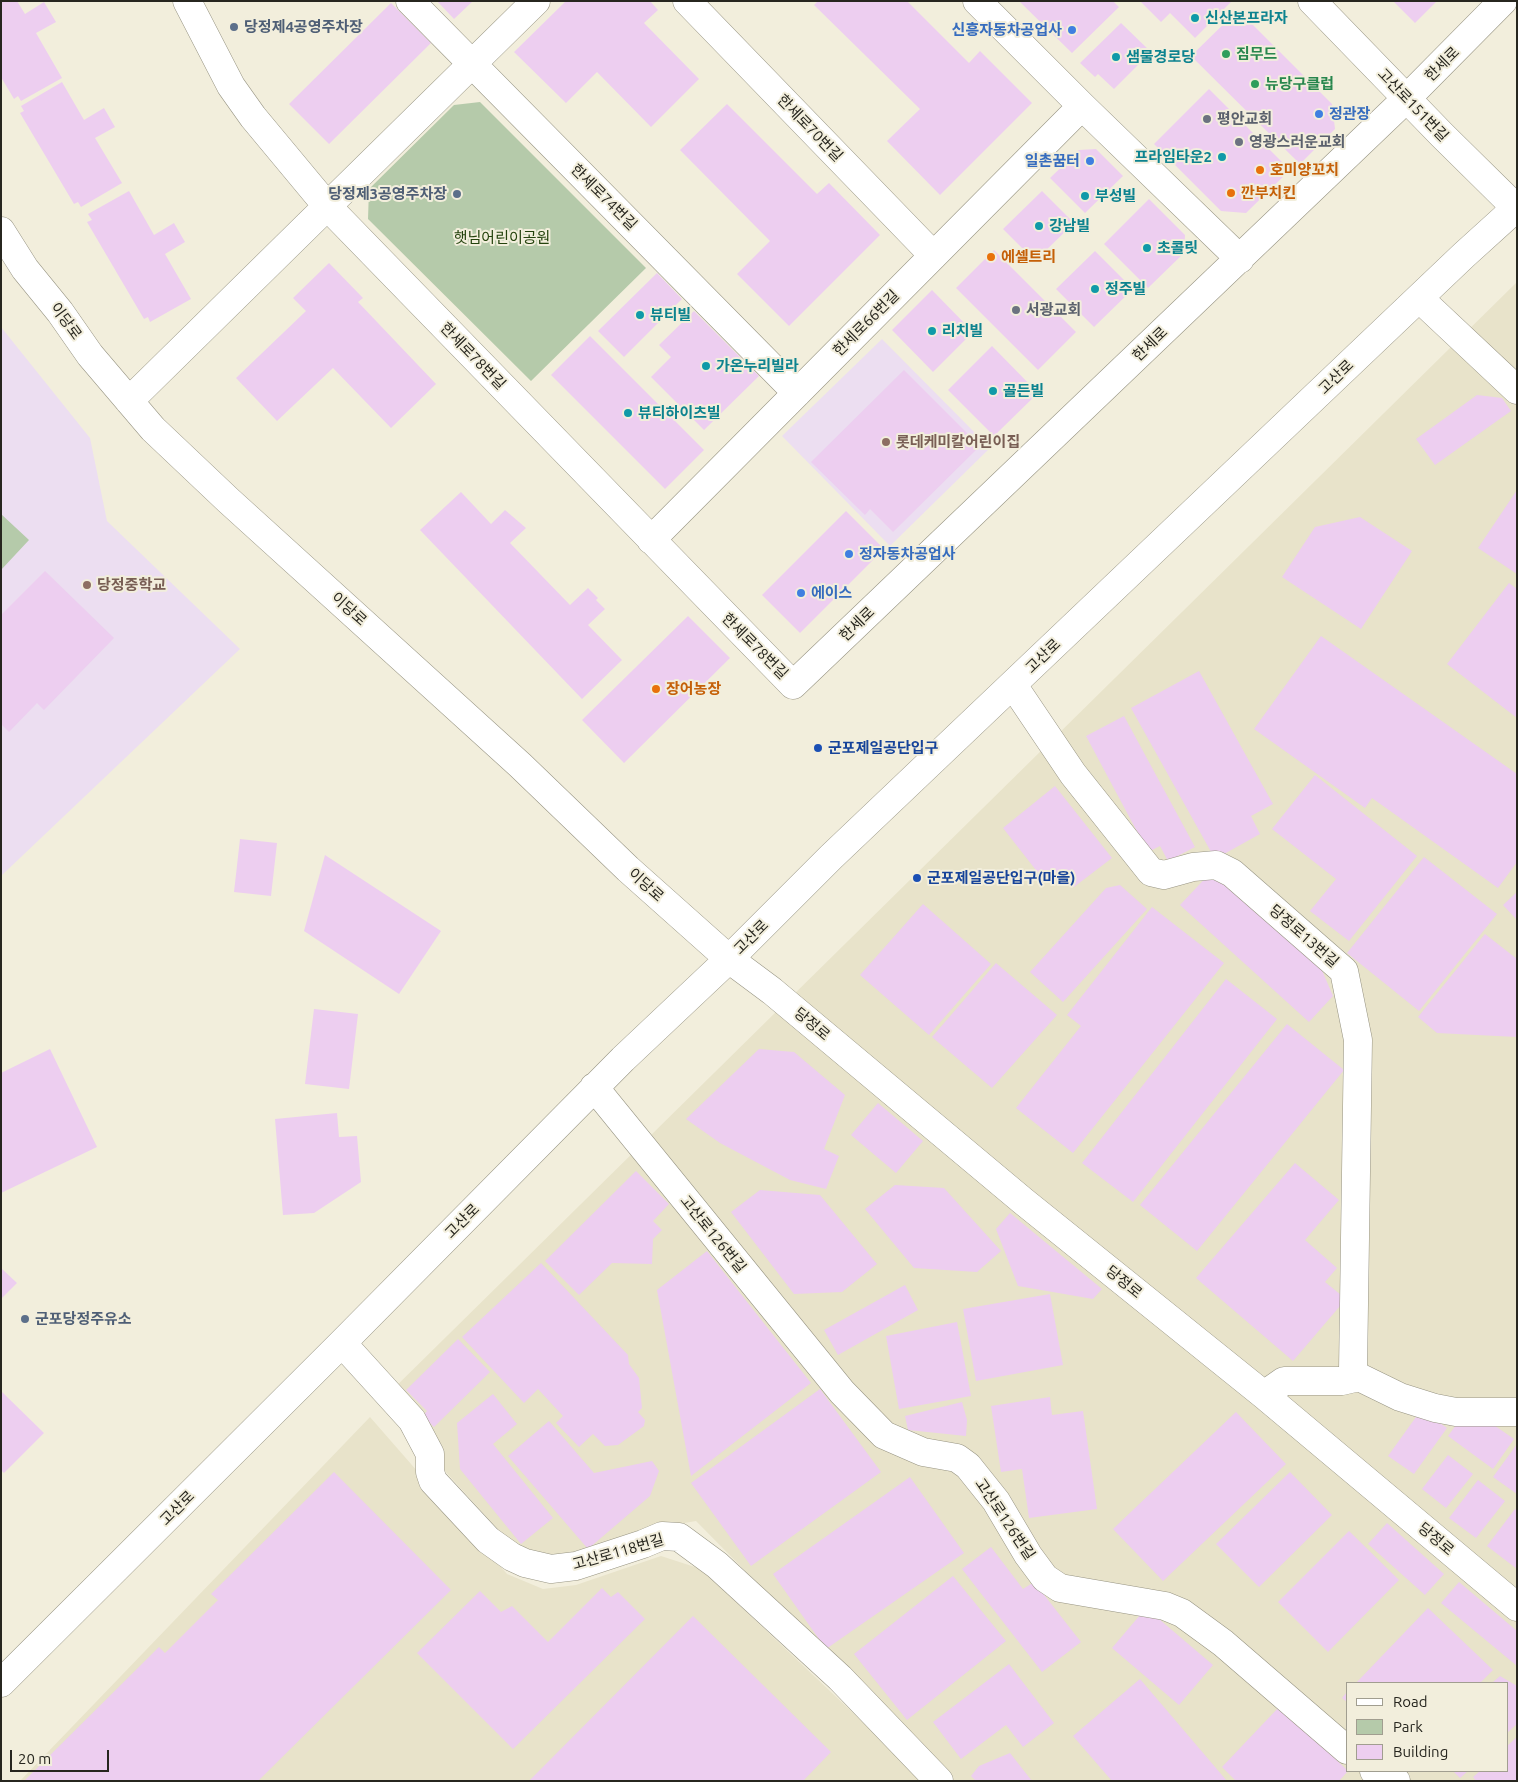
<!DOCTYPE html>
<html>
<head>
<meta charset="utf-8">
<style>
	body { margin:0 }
	#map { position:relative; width:1518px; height:1782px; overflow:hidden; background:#f2eedc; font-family:Ubuntu,sans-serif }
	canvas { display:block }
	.frame { position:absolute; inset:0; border:2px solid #27261f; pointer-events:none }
	.legend { position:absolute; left:1346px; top:1682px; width:162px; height:90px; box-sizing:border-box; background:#f2eedc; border:1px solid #a19e90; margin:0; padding:6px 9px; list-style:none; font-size:15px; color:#27261f }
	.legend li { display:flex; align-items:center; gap:10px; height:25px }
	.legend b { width:25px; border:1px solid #a19e90 }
	.scale { position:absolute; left:10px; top:1750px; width:99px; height:22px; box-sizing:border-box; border:2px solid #27261f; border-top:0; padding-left:6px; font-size:15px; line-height:18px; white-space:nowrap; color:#27261f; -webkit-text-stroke:4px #f2eedc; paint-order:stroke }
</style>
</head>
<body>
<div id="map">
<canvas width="1518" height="1782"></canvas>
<div class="frame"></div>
<ul class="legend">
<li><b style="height:6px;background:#fff"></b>Road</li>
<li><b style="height:14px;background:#b5caaa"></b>Park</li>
<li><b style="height:14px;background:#edcef0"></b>Building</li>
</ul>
<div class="scale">20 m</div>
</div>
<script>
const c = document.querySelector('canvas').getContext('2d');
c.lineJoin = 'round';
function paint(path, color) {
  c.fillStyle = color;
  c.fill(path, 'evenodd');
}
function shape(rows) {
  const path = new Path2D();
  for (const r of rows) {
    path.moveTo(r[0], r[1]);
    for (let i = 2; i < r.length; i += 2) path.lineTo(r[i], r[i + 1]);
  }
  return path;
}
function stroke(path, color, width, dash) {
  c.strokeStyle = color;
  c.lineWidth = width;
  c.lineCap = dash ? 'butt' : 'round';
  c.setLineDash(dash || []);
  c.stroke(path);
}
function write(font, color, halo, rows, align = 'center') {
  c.font = font + ' Ubuntu,"Noto Sans KR",sans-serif';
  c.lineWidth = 4;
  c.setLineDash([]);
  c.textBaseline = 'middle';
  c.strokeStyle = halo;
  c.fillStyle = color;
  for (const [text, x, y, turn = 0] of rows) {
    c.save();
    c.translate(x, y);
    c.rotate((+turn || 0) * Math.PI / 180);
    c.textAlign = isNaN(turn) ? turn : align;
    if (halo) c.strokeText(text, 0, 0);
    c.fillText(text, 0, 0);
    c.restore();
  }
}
paint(shape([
	[1517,282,1517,1781,951,1781,937,1765,696,1521,645,1530,579,1555,540,1557,516,1549,381,1401],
	[1347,1683,1507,1683,1507,1771,1347,1771],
	[370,1417,507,1574,543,1589,576,1585,661,1556,701,1569,868,1727,915,1773,918,1781,20,1781]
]), '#e8e3ca');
paint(shape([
	[1,327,90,438,107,521,240,649,1,876],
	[882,339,990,448,890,546,782,436]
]), '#ecdef1');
paint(shape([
	[480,102,646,268,531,381,368,219,369,189,454,105],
	[1,514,29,540,1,570]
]), '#b5caaa');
paint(shape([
	[1,1,17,1,25,14,44,2,56,22,36,33,62,78,21,101,18,96,14,99,1,77],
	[437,1,473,1,454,19],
	[566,1,650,1,658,10,644,23,699,79,651,127,597,72,566,103,514,52],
	[818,1,907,1,969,63,980,51,1032,103,940,195,887,141,920,109,814,5],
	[1019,1,1113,1,1119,7,1072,53],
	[1140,1,1232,1,1195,38,1170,13,1161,22],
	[1393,1,1437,1,1415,23],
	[391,3,431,43,329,144,289,104],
	[1238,10,1332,104,1335,129,1300,164,1191,56],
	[1121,23,1151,52,1114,89,1098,74,1095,77,1080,63],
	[62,82,84,120,104,108,115,127,95,138,122,183,81,207,78,202,74,204,20,113,24,111,21,106],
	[1209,89,1290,170,1246,213,1221,211,1154,144],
	[727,104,817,194,829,183,880,235,789,326,737,274,770,241,680,150],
	[1096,149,1123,176,1085,213,1050,178,1079,150],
	[129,191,154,235,174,223,185,242,165,254,191,299,150,322,148,317,144,319,87,222,92,220,88,214],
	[1042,191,1074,223,1035,261,1003,229],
	[1149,199,1185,235,1184,253,1148,288,1104,244],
	[994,250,1076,332,1038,370,956,288],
	[1095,251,1133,289,1094,327,1056,289],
	[329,263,363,298,358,302,436,384,391,428,333,368,277,421,236,378,306,311,293,298],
	[657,273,682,299,624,357,598,331],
	[932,290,973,332,933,372,892,330],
	[694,311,759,376,704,430,651,377,671,357,659,345],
	[590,336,704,450,665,489,551,375],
	[992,346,1038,393,994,436,948,390],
	[904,370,980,446,893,532,870,509,865,515,811,462],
	[1477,395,1502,398,1511,411,1435,465,1416,439],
	[1517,490,1517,574,1478,548],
	[461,492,491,524,505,510,526,528,510,543,570,605,588,588,598,598,596,600,605,609,588,625,622,660,582,699,420,530],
	[846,511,884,549,800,633,762,595],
	[1360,517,1412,551,1361,629,1282,577,1315,527],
	[45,571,114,638,44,710,37,703,9,732,1,724,1,615],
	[1509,583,1517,589,1517,718,1447,664],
	[688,616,730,658,624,763,582,720],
	[1321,636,1517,774,1517,862,1498,888,1372,798,1365,808,1254,729],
	[1199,671,1273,804,1251,816,1260,834,1215,859,1131,708],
	[1124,716,1195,847,1168,861,1160,846,1148,852,1086,736],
	[1315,775,1417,856,1349,941,1310,911,1336,879,1272,829],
	[1055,786,1112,858,1074,887,1039,874,1003,828],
	[240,839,277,843,271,896,234,892],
	[325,855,441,931,399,994,304,931],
	[1424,857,1497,914,1419,1011,1347,953],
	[1213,870,1321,968,1333,996,1309,1022,1180,905],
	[1120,885,1147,909,1063,1002,1030,972,1106,888],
	[1517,892,1517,920,1503,905],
	[923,904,991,964,929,1035,860,975],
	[1152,907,1224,963,1073,1153,1016,1108,1081,1026,1067,1015],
	[1485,934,1517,959,1517,1037,1437,1033,1418,1017],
	[996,963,1057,1015,992,1088,932,1037],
	[1226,979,1277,1019,1133,1202,1082,1163],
	[314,1009,358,1014,349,1089,305,1084],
	[1287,1024,1344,1070,1197,1251,1140,1205],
	[50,1049,97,1147,1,1193,1,1073],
	[759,1049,794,1052,845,1095,824,1149,839,1156,826,1189,790,1180,720,1143,686,1119],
	[878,1103,923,1141,896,1173,851,1135],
	[337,1113,339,1137,357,1136,361,1182,314,1213,283,1215,275,1119],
	[1295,1163,1339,1200,1305,1240,1337,1268,1325,1282,1346,1299,1293,1361,1196,1278],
	[636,1171,669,1204,653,1221,662,1230,653,1239,652,1264,612,1263,579,1295,545,1261],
	[895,1185,944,1188,1001,1251,977,1272,914,1268,865,1209],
	[760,1190,820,1195,877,1264,842,1292,794,1294,731,1212],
	[1010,1213,1102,1289,1093,1299,1018,1286,996,1229],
	[707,1251,811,1383,691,1476,657,1290],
	[541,1263,628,1355,629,1364,639,1378,642,1408,638,1412,645,1420,644,1426,618,1445,605,1446,593,1434,579,1447,556,1423,563,1416,538,1389,524,1403,462,1337],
	[1,1268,17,1283,1,1299],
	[905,1285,918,1310,838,1355,824,1330],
	[1050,1294,1063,1365,976,1381,963,1309],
	[957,1322,971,1396,899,1409,886,1336],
	[458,1339,490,1372,434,1427,423,1416,427,1411,406,1390],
	[820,1389,881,1472,751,1566,691,1483],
	[1,1391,44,1433,4,1473,1,1470],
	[493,1394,517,1424,493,1444,553,1518,521,1544,460,1469,457,1423],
	[1050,1397,1052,1415,1083,1411,1097,1509,1029,1518,1022,1469,1001,1472,991,1406],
	[962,1402,967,1420,966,1436,908,1430,905,1416],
	[1421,1410,1447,1428,1414,1474,1388,1456],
	[1236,1412,1286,1464,1163,1581,1113,1529],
	[549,1421,594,1473,652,1461,659,1471,650,1496,588,1549,508,1456],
	[1459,1421,1488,1421,1514,1439,1493,1469,1448,1436],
	[1517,1444,1517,1494,1493,1477],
	[1448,1455,1473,1474,1446,1508,1422,1489],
	[334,1472,451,1590,258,1781,24,1781,159,1647,165,1653,218,1600,211,1594],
	[1290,1472,1332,1515,1259,1587,1216,1544],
	[910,1477,964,1553,826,1649,773,1574],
	[1478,1480,1505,1501,1476,1538,1449,1518],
	[1515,1509,1517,1510,1517,1569,1487,1546],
	[1387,1523,1444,1574,1425,1595,1368,1544],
	[1349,1531,1399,1580,1328,1652,1278,1602],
	[991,1547,1023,1589,1034,1582,1081,1642,1042,1672,962,1569],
	[953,1576,1006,1641,907,1720,854,1654],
	[1459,1582,1517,1631,1517,1666,1441,1603],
	[602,1588,611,1597,618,1592,645,1619,513,1749,417,1653,480,1591,501,1612,512,1606,548,1642],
	[1146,1608,1213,1665,1179,1705,1112,1648],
	[1428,1608,1493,1670,1480,1683,1356,1683],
	[693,1616,831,1752,803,1781,529,1781],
	[1009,1664,1054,1723,1023,1747,1006,1725,961,1759,933,1722],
	[1500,1676,1517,1686,1517,1724,1507,1733,1507,1683,1492,1683],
	[1140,1679,1227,1781,1112,1781,1073,1736],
	[1347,1692,1347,1702,1342,1698],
	[1280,1706,1348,1771,1339,1781,1236,1781,1222,1767],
	[1517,1737,1517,1781,1476,1781,1473,1777,1480,1771,1507,1771,1507,1746],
	[1010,1753,1032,1781,976,1781,971,1776,979,1766],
	[1453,1771,1468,1771,1460,1778]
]), '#edcef0');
const minor = shape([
	[187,1,231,86,253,117,327,206,793,685,1407,98,1503,1],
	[410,1,797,393],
	[687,1,933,255],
	[977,1,1082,106,1240,259],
	[1312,1,1442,135,1516,208],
	[1,231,25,269,60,312,90,355,153,429,228,500,520,765,628,869,729,959,772,991,1023,1201,1264,1395,1517,1607],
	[1419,298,1517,390],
	[129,401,536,1],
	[651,540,1082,106],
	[1013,685,1073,774,1151,872,1164,875,1193,867,1216,865,1232,873,1344,971,1358,1040,1353,1370,1359,1377,1342,1381,1284,1381,1264,1395],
	[594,1087,842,1392,884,1435,923,1452,957,1458,968,1466,996,1501,1028,1555,1045,1578,1060,1588,1165,1606,1182,1613,1223,1643,1347,1750],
	[342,1343,412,1420,430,1454,430,1472,433,1481,488,1540,512,1557,525,1563,551,1569,576,1566,643,1544,662,1536,679,1537,717,1565,840,1678,939,1781],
	[1359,1377,1400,1397,1435,1408,1456,1412,1517,1412],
	[1,1683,342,1343,623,1059,729,959,831,857,1464,255,1517,207],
	[1374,1771,1396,1781]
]);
stroke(minor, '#979483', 29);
stroke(minor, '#fff', 28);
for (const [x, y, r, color] of [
	[1195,18,5,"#0f9aa8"],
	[234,27,5,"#5c6f8a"],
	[1072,30,5,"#3f7fe0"],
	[1226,54,5,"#2e9e5b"],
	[1116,57,5,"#0f9aa8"],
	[1255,84,5,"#2e9e5b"],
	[1319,114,5,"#3f7fe0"],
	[1207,119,5,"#6b7280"],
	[1239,142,5,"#6b7280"],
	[1222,157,5,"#0f9aa8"],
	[1090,161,5,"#3f7fe0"],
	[1260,170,5,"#e8710a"],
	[1231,193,5,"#e8710a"],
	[457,194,5,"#5c6f8a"],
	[1085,196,5,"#0f9aa8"],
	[1039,226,5,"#0f9aa8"],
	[1147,248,5,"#0f9aa8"],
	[991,257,5,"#e8710a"],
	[1095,289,5,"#0f9aa8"],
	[1016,310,5,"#6b7280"],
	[640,315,5,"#0f9aa8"],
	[932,331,5,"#0f9aa8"],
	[706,366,5,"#0f9aa8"],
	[993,391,5,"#0f9aa8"],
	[628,413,5,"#0f9aa8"],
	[886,442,5,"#8d6e63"],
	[849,554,5,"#3f7fe0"],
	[87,585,5,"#8d6e63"],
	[801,593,5,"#3f7fe0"],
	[656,689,5,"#e8710a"],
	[818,748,5,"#1a4fb4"],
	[917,878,5,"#1a4fb4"],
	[25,1319,5,"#5c6f8a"]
]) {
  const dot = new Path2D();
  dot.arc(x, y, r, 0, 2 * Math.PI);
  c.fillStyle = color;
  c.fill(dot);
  stroke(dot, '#f2eedc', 2);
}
write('bold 15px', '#0d838f', '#f2eedc', [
	["신산본프라자",1205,18],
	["샘물경로당",1126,57],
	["프라임타운2",1212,157,"right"],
	["부성빌",1095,196],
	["강남빌",1049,226],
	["초콜릿",1157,248],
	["정주빌",1105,289],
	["뷰티빌",650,315],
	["리치빌",942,331],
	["가온누리빌라",716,366],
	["골든빌",1003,391],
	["뷰티하이츠빌",638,413]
], 'left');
write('bold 15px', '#4e5e75', '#f2eedc', [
	["당정제4공영주차장",244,27],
	["당정제3공영주차장",447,194,"right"],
	["군포당정주유소",35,1319]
], 'left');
write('bold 15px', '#366cbe', '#f2eedc', [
	["신흥자동차공업사",1062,30,"right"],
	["정관장",1329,114],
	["일촌꿈터",1080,161,"right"],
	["정자동차공업사",859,554],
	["에이스",811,593]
], 'left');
write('bold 15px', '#27864d', '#f2eedc', [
	["짐무드",1236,54],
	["뉴당구클럽",1265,84]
], 'left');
write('15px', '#27261f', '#f2eedc', [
	["한세로",1442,64,-45],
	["고산로151번길",1413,105,46],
	["한세로70번길",810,128,46],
	["한세로74번길",604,197,45],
	["이당로",66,321,54],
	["한세로66번길",866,323,-45],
	["한세로",1150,344,-44],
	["한세로78번길",473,356,46],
	["고산로",1336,377,-44],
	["이당로",349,609,42],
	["한세로",857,624,-44],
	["한세로78번길",755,646,45],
	["고산로",1043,656,-44],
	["이당로",646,885,42],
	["당정로13번길",1304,936,41],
	["고산로",751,937,-45],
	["당정로",812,1024,40],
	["고산로",462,1221,-45],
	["고산로126번길",713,1234,51],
	["당정로",1124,1282,39],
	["고산로",177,1508,-45],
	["고산로126번길",1005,1519,56],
	["당정로",1436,1539,40],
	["고산로118번길",618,1552,-16]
]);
write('bold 15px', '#5b616d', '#f2eedc', [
	["평안교회",1217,119],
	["영광스러운교회",1249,142],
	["서광교회",1026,310]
], 'left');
write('bold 15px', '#c56008', '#f2eedc', [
	["호미양꼬치",1270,170],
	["깐부치킨",1241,193],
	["에셀트리",1001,257],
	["장어농장",666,689]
], 'left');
write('15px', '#24430d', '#f2eedc', [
	["햇님어린이공원",502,238]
]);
write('bold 15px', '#785e54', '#f2eedc', [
	["롯데케미칼어린이집",896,442],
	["당정중학교",97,585]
], 'left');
write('bold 15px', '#164399', '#f2eedc', [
	["군포제일공단입구",828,748],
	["군포제일공단입구(마을)",927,878]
], 'left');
</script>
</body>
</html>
